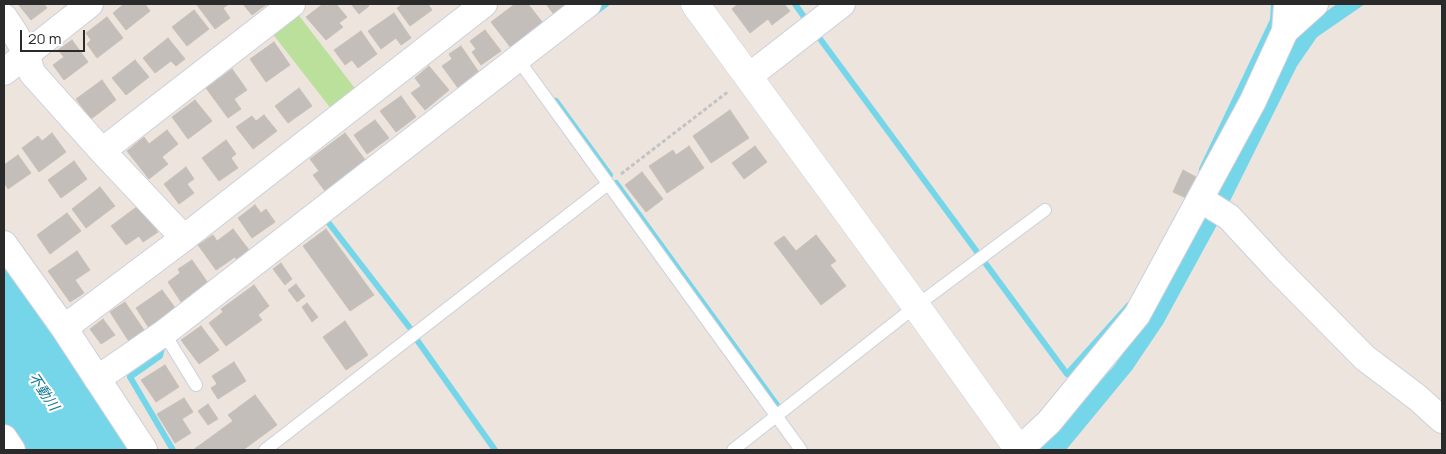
<!DOCTYPE html>
<html>
<head>
<meta charset="utf-8">
<style>
	body { margin:0 }
	#map { position:relative; width:1446px; height:454px; overflow:hidden; background:#ece4dd; font-family:Manrope,sans-serif }
	canvas { display:block }
	.frame { position:absolute; inset:0; border:5px solid #2a2a2a; pointer-events:none }
	.scale { position:absolute; left:20px; top:30px; width:65px; height:22px; box-sizing:border-box; border:2px solid #2a2a2a; border-top:0; padding-left:6px; font-size:15px; line-height:18px; white-space:nowrap; color:#2a2a2a; -webkit-text-stroke:4px #fff; paint-order:stroke }
</style>
</head>
<body>
<div id="map">
<canvas width="1446" height="454"></canvas>
<div class="frame"></div>
<div class="scale">20 m</div>
</div>
<script>
const c = document.querySelector('canvas').getContext('2d');
c.lineJoin = 'round';
function paint(path, color) {
  c.fillStyle = color;
  c.fill(path, 'evenodd');
}
function shape(rows) {
  const path = new Path2D();
  for (const r of rows) {
    path.moveTo(r[0], r[1]);
    for (let i = 2; i < r.length; i += 2) path.lineTo(r[i], r[i + 1]);
  }
  return path;
}
function stroke(path, color, width, dash) {
  c.strokeStyle = color;
  c.lineWidth = width;
  c.lineCap = dash ? 'butt' : 'round';
  c.setLineDash(dash || []);
  c.stroke(path);
}
function write(font, color, halo, rows, align = 'center') {
  c.font = font + ' Manrope,"Noto Sans JP",sans-serif';
  c.lineWidth = 4.5;
  c.setLineDash([]);
  c.textBaseline = 'middle';
  c.strokeStyle = halo;
  c.fillStyle = color;
  for (const [text, x, y, turn = 0] of rows) {
    c.save();
    c.translate(x, y);
    c.rotate((+turn || 0) * Math.PI / 180);
    c.textAlign = isNaN(turn) ? turn : align;
    if (halo) c.strokeText(text, 0, 0);
    c.fillText(text, 0, 0);
    c.restore();
  }
}
paint(shape([
	[297,13,357,91,332,110,272,33]
]), '#bae09c');
paint(shape([
	[1294,4,1310,23,1337,4,1365,4,1317,37,1297,66,1230,201,1163,324,1132,370,1066,450,1037,450,1114,366,1152,311],
	[4,264,49,327,132,450,20,450,4,424]
]), '#75d6e9');
stroke(shape([
	[795,4,809,24],
	[594,13,606,4],
	[815,32,1067,374,1129,305],
	[556,101,610,175],
	[1202,169,1273,20,1274,4],
	[616,183,777,405],
	[328,222,410,328],
	[417,340,495,450],
	[162,348,160,356,130,377,173,450]
]), '#75d6e9', 6);
const building = shape([
	[18,4,44,4,47,8,31,20,18,4],
	[124,4,145,4,150,11,126,30,113,13,124,4],
	[199,4,229,4,223,8,230,18,215,29,197,5,199,4],
	[243,4,267,4,252,15,243,4],
	[323,4,324,4,326,6,330,4,336,4,347,17,339,23,343,27,326,40,306,17,323,4],
	[351,4,367,4,369,6,359,14,351,4],
	[403,4,428,4,432,10,410,26,397,8,403,4],
	[515,4,528,4,543,23,511,48,491,22,515,4],
	[546,4,574,4,556,17,546,4],
	[738,4,784,4,790,11,772,25,768,19,750,33,732,9,738,4],
	[194,10,209,29,187,46,172,27,194,10],
	[394,13,411,38,401,45,396,38,381,49,368,31,394,13],
	[107,17,123,38,97,58,87,44,91,40,86,33,107,17],
	[485,30,501,51,481,65,472,52,476,49,470,41,485,30],
	[361,31,377,54,358,68,352,60,345,65,334,50,361,31],
	[168,38,185,59,176,66,171,61,155,73,143,58,168,38],
	[72,40,88,62,64,80,53,65,64,57,58,50,72,40],
	[274,42,290,65,266,82,250,59,274,42],
	[461,46,480,74,458,88,442,66,452,59,449,54,461,46],
	[135,60,149,77,126,95,112,78,135,60],
	[429,66,449,90,425,110,411,93,421,86,415,78,429,66],
	[232,69,247,90,234,99,241,109,228,118,206,88,232,69],
	[102,80,116,100,91,119,76,99,102,80],
	[299,88,312,106,288,123,275,106,299,88],
	[401,96,416,117,396,132,380,111,401,96],
	[195,100,212,121,188,139,172,117,195,100],
	[730,110,749,138,711,163,693,136,730,110],
	[264,115,277,131,253,149,236,127,252,116,256,121,264,115],
	[375,120,389,138,367,154,354,135,375,120],
	[167,130,178,144,162,157,168,164,149,179,127,151,144,137,149,144,167,130],
	[52,133,66,152,39,172,22,148,38,136,42,141,52,133],
	[345,133,366,161,325,191,313,175,319,171,310,159,345,133],
	[226,140,236,154,231,158,238,168,219,181,202,158,226,140],
	[689,146,704,168,667,193,649,166,673,150,676,155,689,146],
	[755,146,767,162,744,179,732,163,755,146],
	[18,155,31,173,8,189,4,182,4,165,18,155],
	[74,161,87,179,61,198,48,180,74,161],
	[186,167,194,179,187,184,194,193,179,204,164,184,186,167],
	[1183,170,1196,177,1186,198,1173,192,1183,170],
	[642,172,663,199,646,212,625,185,642,172],
	[100,187,115,206,86,228,72,209,100,187],
	[255,205,261,213,266,209,275,222,252,238,238,218,255,205],
	[138,206,158,232,143,242,139,236,126,245,111,226,138,206],
	[67,213,81,231,50,254,37,235,67,213],
	[233,229,252,254,239,263,235,257,216,270,198,245,213,235,217,241,233,229],
	[326,229,374,295,350,311,303,246,326,229],
	[816,235,836,261,830,265,846,286,821,305,774,243,784,236,796,251,816,235],
	[77,251,90,270,75,280,84,293,70,302,48,271,77,251],
	[192,260,210,286,183,305,168,282,180,273,178,269,192,260],
	[281,263,292,279,285,285,273,269,281,263],
	[296,284,305,296,297,302,288,290,296,284],
	[254,285,269,306,258,315,262,320,226,346,209,323,223,312,221,309,254,285],
	[162,290,176,309,149,328,136,308,162,290],
	[125,302,146,333,130,343,110,312,125,302],
	[307,303,318,317,312,322,302,307,307,303],
	[103,319,115,335,101,344,90,329,103,319],
	[345,321,368,355,346,370,323,337,345,321],
	[201,326,219,350,199,364,181,340,201,326],
	[234,362,246,381,218,399,211,388,217,384,212,376,234,362],
	[165,365,179,387,156,402,141,380,165,365],
	[255,395,277,425,243,450,193,450,233,421,228,415,255,395],
	[184,398,193,412,182,419,191,433,175,443,157,414,184,398],
	[208,404,218,419,208,425,198,411,208,404]
]);
paint(building, '#c4beba');
stroke(building, '#c7c0b7', 1);
const lane = shape([
	[517,58,801,450],
	[164,333,196,385],
	[265,450,608,184],
	[733,450,916,306,1045,210]
]);
const street = shape([
	[4,17,14,32,26,53,32,73,102,151,184,238],
	[1285,31,1315,4],
	[4,72,90,4],
	[748,77,842,4],
	[102,151,292,4],
	[1200,199,1229,217,1278,270,1365,358,1418,398,1442,420],
	[4,244,64,328,144,450],
	[64,328,184,238,484,4],
	[97,379,164,333,588,4],
	[4,438,12,450],
	[1019,450,1049,422,1137,315,1253,101,1285,31,1287,4]
]);
const secondary = shape([
	[695,4,916,306,1019,450]
]);
stroke(lane, '#cbd0db', 14);
stroke(street, '#cbd0db', 28);
stroke(secondary, '#cbd0db', 29);
stroke(shape([
	[621,174,729,91]
]), '#c3c3c3', 3, [4, 2.5]);
stroke(lane, '#fff', 12);
stroke(street, '#fff', 26);
stroke(secondary, '#fff', 28);
write('italic 14px', '#137696', '#fff', [
	["不動川",43,392,56]
]);
</script>
</body>
</html>
